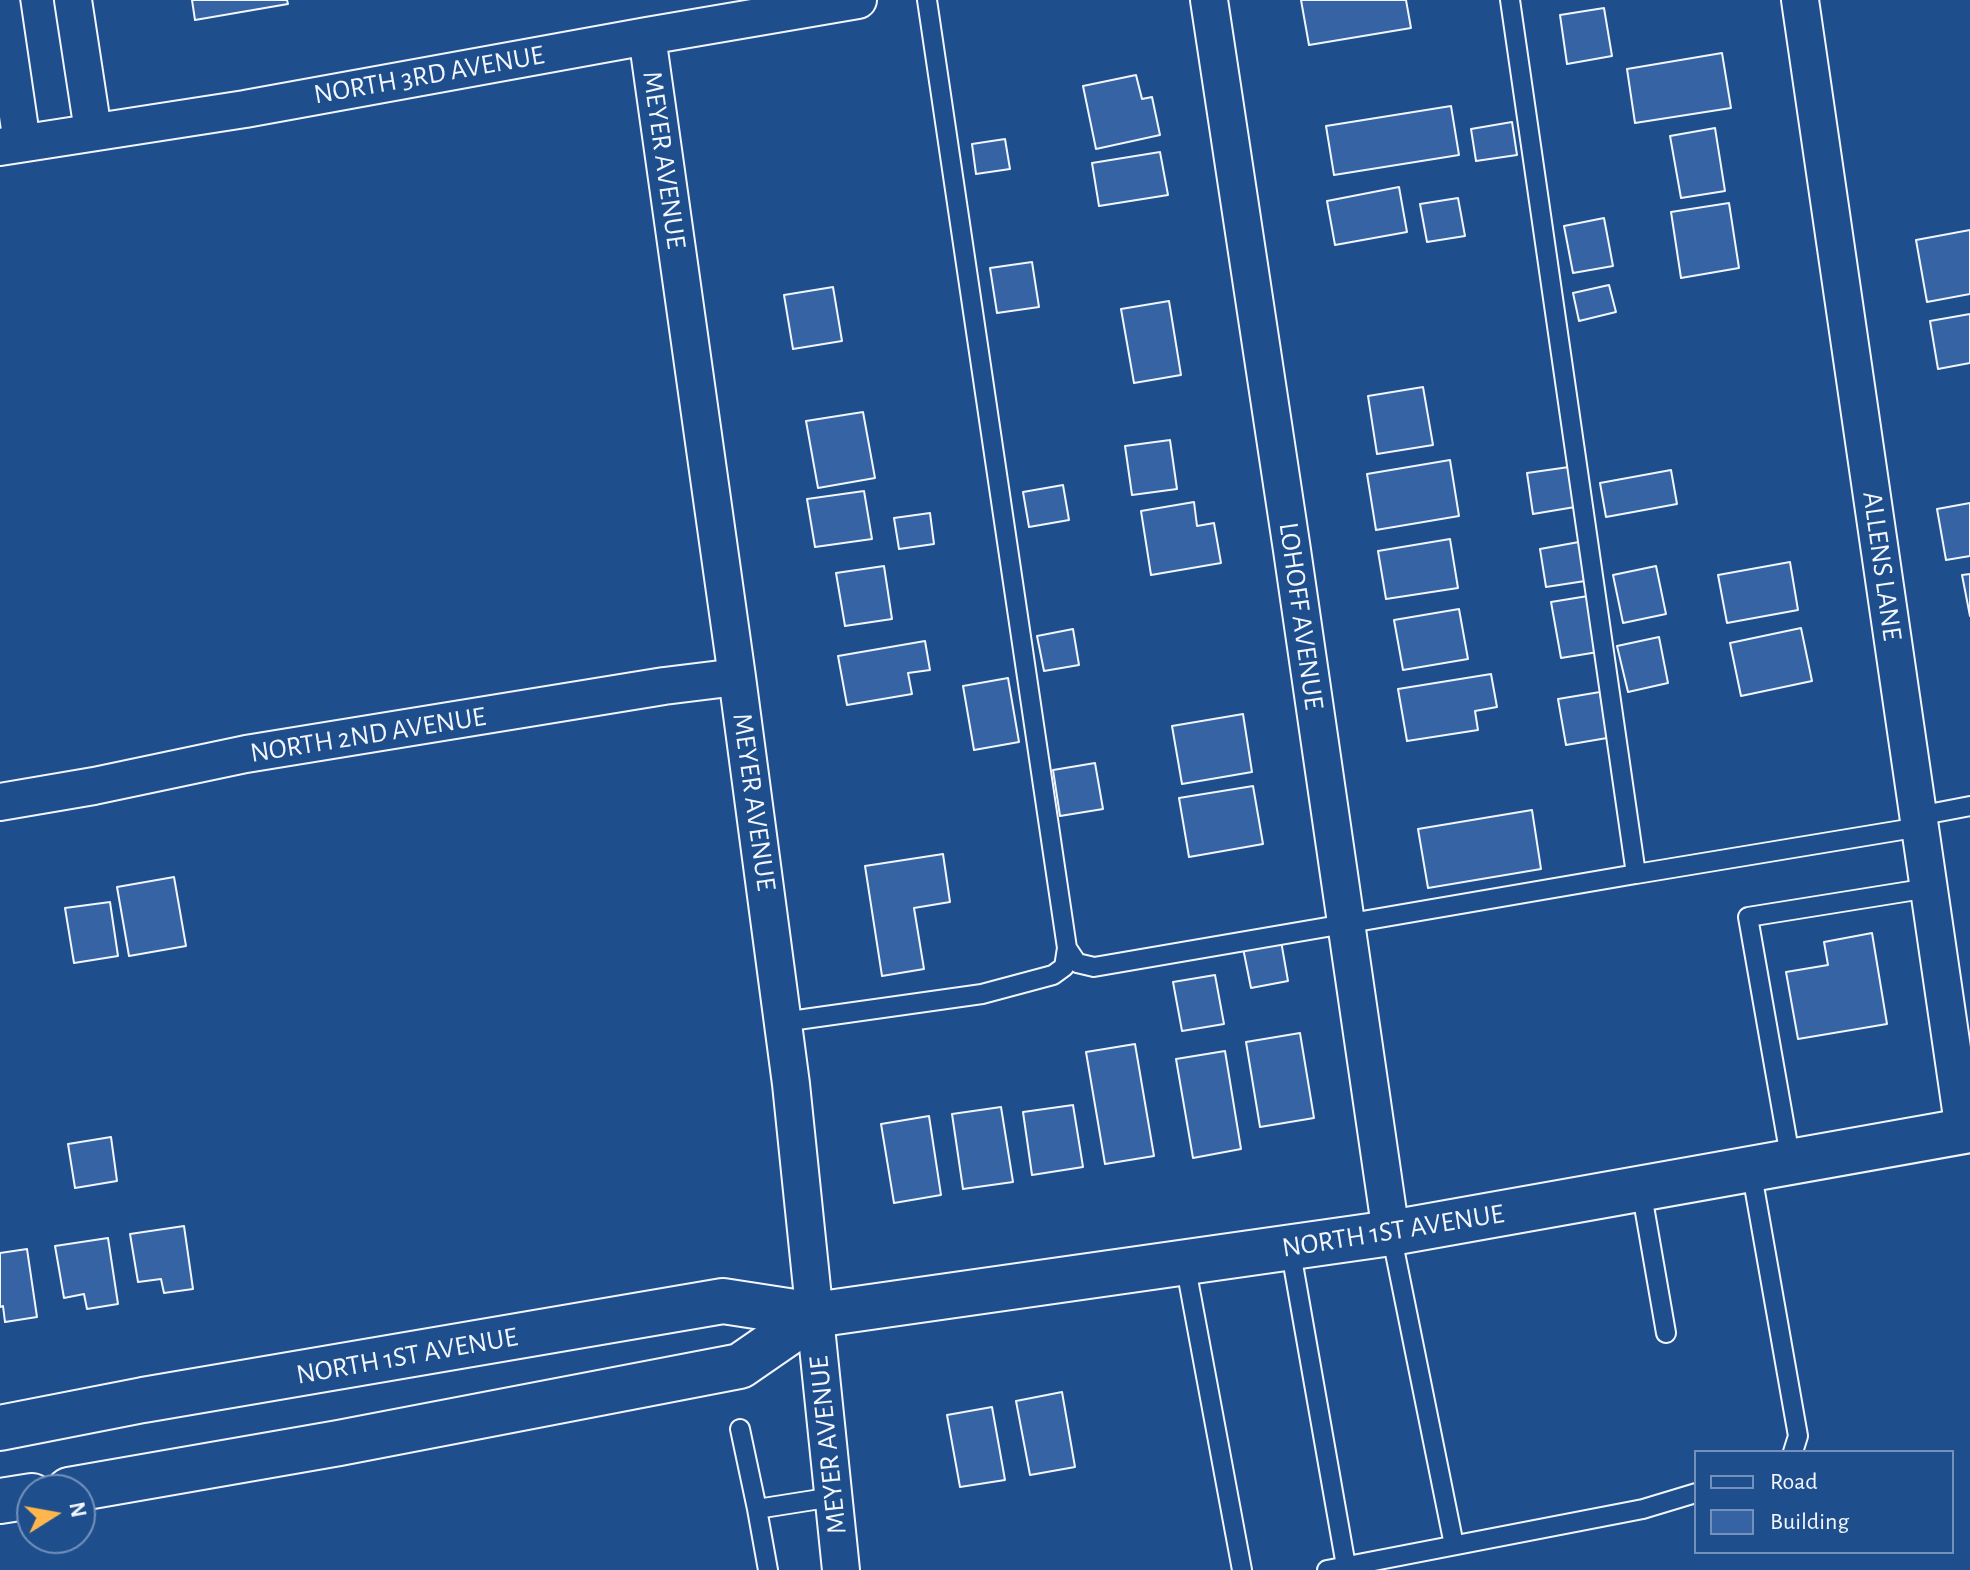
<!DOCTYPE html>
<html>
<head>
<meta charset="utf-8">
<style>
	body { margin:0 }
	#map { position:relative; width:1970px; height:1570px; overflow:hidden; background:#1f4e8c; font-family:"Alegreya Sans",sans-serif }
	canvas { display:block }
	.legend { position:absolute; left:1694px; top:1450px; width:260px; height:104px; box-sizing:border-box; background:#1f4e8c; border:2px solid #7391ba; margin:0; padding:10px 14px; list-style:none; font-size:24px; color:#f2f6ff }
	.legend li { display:flex; align-items:center; gap:16px; height:40px }
	.legend b { width:40px; border:2px solid #7391ba }
	.north { position:absolute; left:16px; top:1474px; width:80px; height:80px; box-sizing:border-box; background:#1f4e8c; border:2px solid #7391ba; border-radius:50%; rotate:79deg; font-size:22px; font-weight:700; line-height:32px; text-align:center; color:#f2f6ff }
	.north::after { content:''; display:block; margin:auto; width:28px; height:36px; background:#ffb74d; clip-path:polygon(50% 0,100% 100%,50% 72%,0 100%) }
</style>
</head>
<body>
<div id="map">
<canvas width="1970" height="1570"></canvas>
<ul class="legend">
<li><b style="height:10px;background:#1f4e8c"></b>Road</li>
<li><b style="height:22px;background:#3563a3"></b>Building</li>
</ul>
<div class="north">N</div>
</div>
<script>
const c = document.querySelector('canvas').getContext('2d');
c.lineJoin = 'round';
function paint(path, color) {
  c.fillStyle = color;
  c.fill(path, 'evenodd');
}
function shape(rows) {
  const path = new Path2D();
  for (const r of rows) {
    path.moveTo(r[0], r[1]);
    for (let i = 2; i < r.length; i += 2) path.lineTo(r[i], r[i + 1]);
  }
  return path;
}
function stroke(path, color, width, dash) {
  c.strokeStyle = color;
  c.lineWidth = width;
  c.lineCap = dash ? 'butt' : 'round';
  c.setLineDash(dash || []);
  c.stroke(path);
}
function write(font, color, halo, rows, align = 'center') {
  c.font = font + ' "Alegreya Sans",sans-serif';
  c.lineWidth = 6;
  c.setLineDash([]);
  c.textBaseline = 'middle';
  c.strokeStyle = halo;
  c.fillStyle = color;
  for (const [text, x, y, turn = 0] of rows) {
    c.save();
    c.translate(x, y);
    c.rotate((+turn || 0) * Math.PI / 180);
    c.textAlign = isNaN(turn) ? turn : align;
    if (halo) c.strokeText(text, 0, 0);
    c.fillText(text, 0, 0);
    c.restore();
  }
}
const building = shape([
	[192,0,287,0,288,4,195,20,192,0],
	[1301,0,1406,0,1411,28,1309,45,1301,0],
	[1604,8,1612,56,1567,64,1560,15,1604,8],
	[1722,53,1731,108,1635,123,1627,69,1722,53],
	[1136,75,1142,99,1152,97,1160,135,1096,149,1083,86,1136,75],
	[1451,106,1459,155,1334,175,1326,126,1451,106],
	[1512,122,1517,155,1476,161,1471,129,1512,122],
	[1715,128,1725,191,1681,198,1670,136,1715,128],
	[1005,139,1010,169,976,174,972,144,1005,139],
	[1160,152,1168,195,1099,206,1092,163,1160,152],
	[1399,187,1407,232,1335,245,1327,201,1399,187],
	[1458,198,1465,236,1427,242,1420,204,1458,198],
	[1729,203,1739,268,1681,278,1671,212,1729,203],
	[1604,218,1613,266,1573,273,1564,226,1604,218],
	[1970,230,1970,294,1927,302,1916,240,1970,230],
	[1032,262,1039,307,997,313,990,268,1032,262],
	[1609,285,1616,312,1579,321,1573,293,1609,285],
	[833,287,842,341,793,349,784,295,833,287],
	[1169,301,1181,375,1134,383,1121,309,1169,301],
	[1970,314,1970,363,1938,369,1930,321,1970,314],
	[1423,387,1433,445,1377,454,1368,396,1423,387],
	[863,412,875,478,818,488,806,421,863,412],
	[1170,440,1177,489,1132,495,1125,446,1170,440],
	[1450,460,1459,516,1376,530,1367,474,1450,460],
	[1569,467,1575,507,1533,514,1527,473,1569,467],
	[1671,470,1677,504,1606,517,1600,483,1671,470],
	[1063,485,1069,520,1029,527,1023,492,1063,485],
	[864,491,872,539,815,547,807,499,864,491],
	[1194,502,1197,526,1214,523,1221,563,1151,575,1141,511,1194,502],
	[1970,503,1970,556,1946,560,1937,509,1970,503],
	[930,513,934,544,899,549,894,518,930,513],
	[1450,539,1458,588,1386,599,1378,551,1450,539],
	[1579,542,1585,581,1546,587,1540,549,1579,542],
	[1790,562,1798,610,1727,623,1718,575,1790,562],
	[884,566,892,619,845,626,836,573,884,566],
	[1656,566,1666,614,1623,623,1613,575,1656,566],
	[1970,574,1970,616,1962,575,1970,574],
	[1588,596,1598,652,1561,658,1551,602,1588,596],
	[1459,609,1468,659,1403,670,1394,620,1459,609],
	[1801,628,1812,681,1741,696,1730,643,1801,628],
	[1073,629,1079,665,1044,671,1037,636,1073,629],
	[1659,637,1668,683,1628,692,1617,646,1659,637],
	[925,641,930,670,908,673,912,694,847,705,838,656,925,641],
	[1491,674,1497,707,1475,711,1478,730,1407,741,1398,689,1491,674],
	[1008,678,1019,742,974,750,963,686,1008,678],
	[1600,692,1607,738,1566,745,1558,699,1600,692],
	[1243,714,1252,772,1182,784,1172,726,1243,714],
	[1095,763,1103,809,1060,816,1053,770,1095,763],
	[1253,786,1263,844,1189,857,1179,798,1253,786],
	[1532,810,1541,869,1428,888,1418,829,1532,810],
	[943,854,950,902,914,908,924,969,882,976,865,866,943,854],
	[174,877,186,946,129,956,117,887,174,877],
	[110,902,118,956,74,963,65,908,110,902],
	[1872,933,1887,1024,1798,1039,1786,972,1828,965,1824,942,1872,933],
	[1281,941,1288,981,1251,988,1243,948,1281,941],
	[1215,975,1224,1024,1182,1031,1173,982,1215,975],
	[1300,1033,1314,1118,1260,1127,1246,1042,1300,1033],
	[1135,1044,1154,1156,1105,1164,1086,1052,1135,1044],
	[1225,1051,1241,1149,1193,1158,1176,1059,1225,1051],
	[1073,1105,1083,1167,1032,1175,1023,1112,1073,1105],
	[1001,1107,1013,1182,963,1189,952,1114,1001,1107],
	[929,1116,941,1195,894,1203,881,1124,929,1116],
	[111,1137,117,1181,75,1188,68,1144,111,1137],
	[184,1226,193,1289,164,1293,161,1279,138,1282,130,1234,184,1226],
	[108,1238,118,1304,87,1309,84,1294,64,1298,55,1246,108,1238],
	[27,1249,37,1317,5,1322,3,1306,0,1307,0,1253,27,1249],
	[1062,1392,1075,1467,1030,1475,1016,1401,1062,1392],
	[992,1407,1005,1480,960,1487,947,1415,992,1407]
]);
paint(building, '#3563a3');
stroke(building, '#f2f6ff', 2);
const lane = shape([
	[927,0,1067,948,1077,963,1094,967,1636,874,1510,0],
	[1918,816,1970,806],
	[1636,874,1920,827],
	[783,1022,982,994,1053,975,1064,967,1067,948],
	[1791,1162,1748,917,1929,888],
	[1751,1169,1798,1436,1793,1452],
	[1641,1189,1666,1333],
	[1391,1233,1454,1545],
	[1290,1247,1346,1566],
	[1185,1263,1242,1570],
	[740,1429,757,1509,833,1497],
	[757,1509,768,1570],
	[1327,1570,1643,1509,1696,1493]
]);
const street = shape([
	[1,0,22,143],
	[73,0,93,131],
	[1209,0,1292,550,1391,1233],
	[1800,0,1964,1131],
	[647,36,737,677,791,1084,841,1570],
	[0,147,245,109,647,36,858,0],
	[0,802,94,786,246,754,664,686,737,677]
]);
const primary = shape([
	[0,1428,143,1400,723,1301,814,1315,1391,1233,1970,1130],
	[69,1490,339,1443,740,1366,814,1315],
	[0,1501,32,1496]
]);
stroke(lane, '#f2f6ff', 22);
stroke(street, '#f2f6ff', 40);
stroke(primary, '#f2f6ff', 48);
stroke(lane, '#1f4e8c', 18);
stroke(street, '#1f4e8c', 36);
stroke(primary, '#1f4e8c', 44);
write('28px', '#f2f6ff', '#1f4e8c', [
	["NORTH 3RD AVENUE",429,75,-10],
	["MEYER AVENUE",664,160,82],
	["ALLENS LANE",1882,566,82],
	["LOHOFF AVENUE",1301,616,82],
	["NORTH 2ND AVENUE",368,735,-9],
	["MEYER AVENUE",754,802,82],
	["NORTH 1ST AVENUE",1393,1231,-9],
	["NORTH 1ST AVENUE",407,1356,-10],
	["MEYER AVENUE",828,1445,-96]
]);
</script>
</body>
</html>
